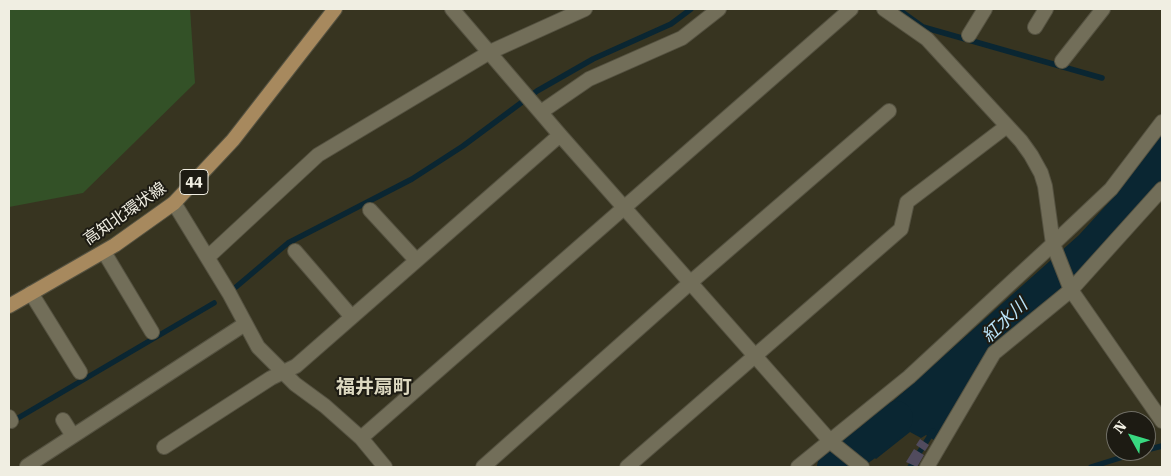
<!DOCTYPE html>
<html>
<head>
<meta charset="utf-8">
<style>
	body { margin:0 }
	#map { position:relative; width:1171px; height:476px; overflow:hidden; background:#373420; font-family:"Roboto Serif",serif }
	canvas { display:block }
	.frame { position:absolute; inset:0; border:10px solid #f0eee2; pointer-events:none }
	.north { position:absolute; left:1106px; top:411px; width:50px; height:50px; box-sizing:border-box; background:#1d1b13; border:1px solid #716f66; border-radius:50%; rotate:309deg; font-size:14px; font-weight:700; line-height:20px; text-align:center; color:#f0eee2 }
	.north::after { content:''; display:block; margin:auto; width:18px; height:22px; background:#38d880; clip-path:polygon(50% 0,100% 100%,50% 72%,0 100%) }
</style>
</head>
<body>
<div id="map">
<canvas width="1171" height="476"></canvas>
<div class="frame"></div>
<div class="north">N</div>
</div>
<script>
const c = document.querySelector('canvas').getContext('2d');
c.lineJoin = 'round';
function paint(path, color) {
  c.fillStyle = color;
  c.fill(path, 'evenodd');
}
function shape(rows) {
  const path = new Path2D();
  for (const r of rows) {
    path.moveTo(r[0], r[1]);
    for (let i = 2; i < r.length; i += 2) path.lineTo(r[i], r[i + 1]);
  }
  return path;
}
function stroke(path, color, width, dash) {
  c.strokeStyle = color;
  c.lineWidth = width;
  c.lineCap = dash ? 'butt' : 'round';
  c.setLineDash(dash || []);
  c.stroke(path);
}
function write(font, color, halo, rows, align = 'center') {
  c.font = font + ' "Roboto Serif","Noto Sans JP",serif';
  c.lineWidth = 4;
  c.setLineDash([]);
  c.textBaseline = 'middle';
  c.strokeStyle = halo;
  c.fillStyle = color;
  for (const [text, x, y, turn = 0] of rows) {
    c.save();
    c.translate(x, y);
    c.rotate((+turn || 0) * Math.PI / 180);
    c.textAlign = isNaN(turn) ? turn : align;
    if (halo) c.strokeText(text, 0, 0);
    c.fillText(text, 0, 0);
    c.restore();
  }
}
paint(shape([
	[9,9,190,9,195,83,83,193,9,207]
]), '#335127');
paint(shape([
	[1162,131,1162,180,1136,213,1087,265,993,349,934,440,926,435,921,438,910,432,876,459,856,443,856,434,1079,235,1110,201]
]), '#0a2632');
stroke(shape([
	[898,9,923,27,1102,78],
	[236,287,288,243,412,179,463,146,537,91,593,59,671,24,691,9],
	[13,421,214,303],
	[1146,450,1162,446],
	[910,467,933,431],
	[1091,467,1142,451]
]), '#0a2632', 5.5);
stroke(shape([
	[834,467,871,440,896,418]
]), '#0a2632', 34);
paint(shape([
	[920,439,929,445,925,451,916,445],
	[914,449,924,455,917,467,906,462]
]), '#514b5e');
const minor = shape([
	[452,9,560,135,831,442,862,467],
	[884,9,927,39,1021,141,1031,155,1041,173,1045,186,1053,244,1071,290,1162,421],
	[1035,27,1046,9],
	[969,35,985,9],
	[1062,61,1103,9],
	[541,112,589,79,682,38,719,9],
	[174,203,229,293,258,347,295,384,325,406,361,438,385,467],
	[370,210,416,260],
	[295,251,351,316],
	[104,252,152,332],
	[208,257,318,155,490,52,585,9],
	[31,293,80,372],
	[9,417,11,421],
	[63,420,73,436],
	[361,438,851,9],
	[164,447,271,378,296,366,560,135],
	[27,466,245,324],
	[483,467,691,282,889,111],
	[627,467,901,229,907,202,1007,126],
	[798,467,909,377,1053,244,1111,189,1162,122],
	[927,467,994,353,1071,290,1162,189]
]);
const primary = shape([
	[9,306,115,245,174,203,233,140,335,9]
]);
stroke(minor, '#555241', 16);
stroke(primary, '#555241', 16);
stroke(minor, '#726e59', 14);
stroke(primary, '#a7895e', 14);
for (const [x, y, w] of [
	[194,182,28]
]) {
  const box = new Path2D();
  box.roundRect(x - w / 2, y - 12.5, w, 25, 4);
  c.fillStyle = '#1d1b13';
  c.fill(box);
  stroke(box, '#f0eee2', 1);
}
write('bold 15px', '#f0eee2', null, [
	["44",194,182]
]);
write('16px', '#f0eee2', '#1d1b13', [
	["高知北環状線",125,214,-35]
]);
write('italic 18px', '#b9e2f7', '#1d1b13', [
	["紅水川",1005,321,-43]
]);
write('bold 19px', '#dcd8c0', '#1d1b13', [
	["福井扇町",374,387]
]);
</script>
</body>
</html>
